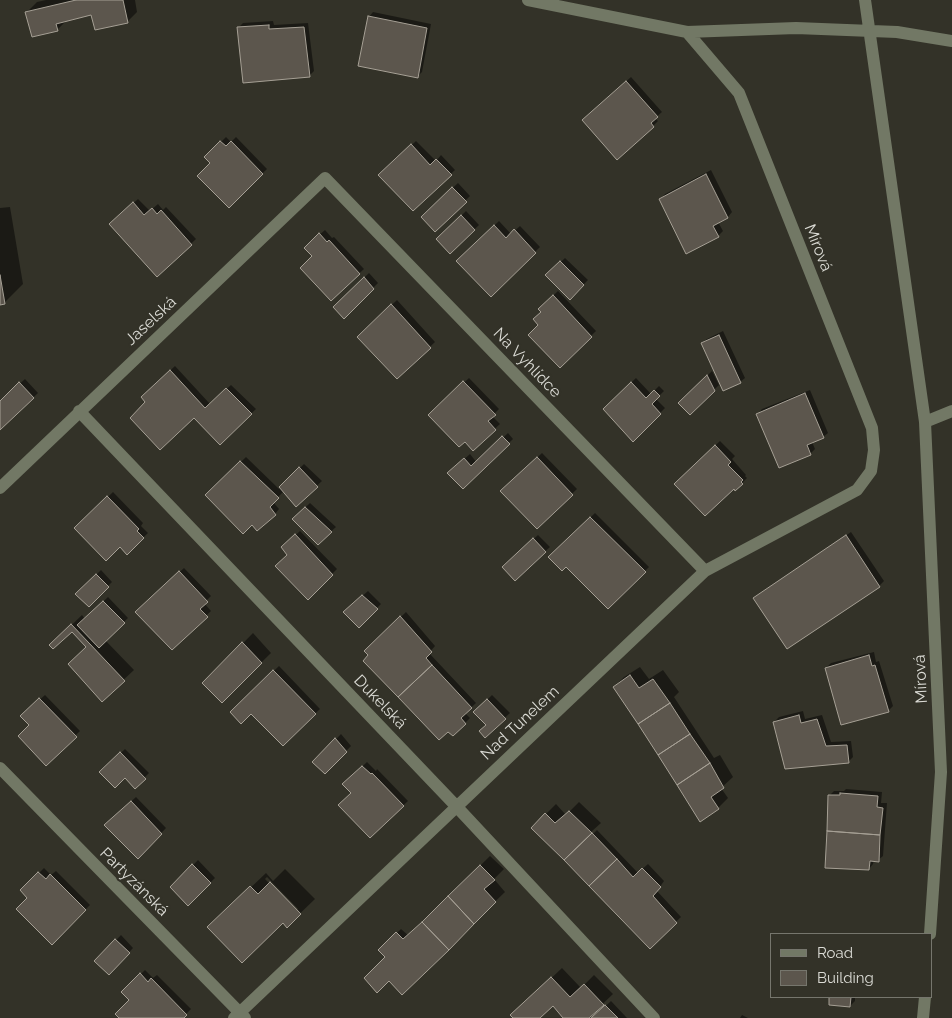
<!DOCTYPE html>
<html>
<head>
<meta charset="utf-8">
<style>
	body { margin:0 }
	#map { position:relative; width:952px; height:1018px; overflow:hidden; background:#333228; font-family:Raleway,sans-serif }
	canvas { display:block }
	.legend { position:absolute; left:770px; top:933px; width:162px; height:65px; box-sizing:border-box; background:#333228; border:1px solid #76766d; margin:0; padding:6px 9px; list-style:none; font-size:15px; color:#dbdbd5 }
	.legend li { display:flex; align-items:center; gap:10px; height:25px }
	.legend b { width:25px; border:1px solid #76766d }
</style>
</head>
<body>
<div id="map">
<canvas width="952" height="1018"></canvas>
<ul class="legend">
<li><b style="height:6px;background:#727865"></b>Road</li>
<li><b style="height:14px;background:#5c564d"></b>Building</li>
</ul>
</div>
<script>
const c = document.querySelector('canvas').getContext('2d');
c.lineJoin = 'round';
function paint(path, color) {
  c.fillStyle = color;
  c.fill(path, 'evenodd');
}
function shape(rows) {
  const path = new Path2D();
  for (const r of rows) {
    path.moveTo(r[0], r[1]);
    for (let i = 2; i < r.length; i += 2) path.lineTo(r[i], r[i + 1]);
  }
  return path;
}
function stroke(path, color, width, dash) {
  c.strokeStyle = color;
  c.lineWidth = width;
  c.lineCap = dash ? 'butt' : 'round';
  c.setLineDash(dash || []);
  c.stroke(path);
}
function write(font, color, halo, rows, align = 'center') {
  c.font = font + ' Raleway,sans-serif';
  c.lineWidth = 4.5;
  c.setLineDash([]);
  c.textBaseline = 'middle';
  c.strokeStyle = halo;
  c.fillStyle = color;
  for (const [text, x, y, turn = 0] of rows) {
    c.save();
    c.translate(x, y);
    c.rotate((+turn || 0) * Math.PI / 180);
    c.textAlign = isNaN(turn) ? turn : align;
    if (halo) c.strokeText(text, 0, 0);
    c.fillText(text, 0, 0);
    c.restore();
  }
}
paint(shape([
	[46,0,135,0,137,12,127,22,92,14,67,20,57,30,27,12,37,2],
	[373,12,431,24,422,72,418,76,369,17],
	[273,21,274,25,308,23,314,71,309,76,238,28,243,23],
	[631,77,662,112,655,118,658,121,653,126,588,116],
	[226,137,231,142,236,137,267,169,229,206,212,163,206,157],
	[416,141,436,161,441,155,455,170,413,209,380,175],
	[711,170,732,212,728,217,718,222,723,231,718,236,661,199,665,194],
	[458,183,470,196,435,231,422,217],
	[138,199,150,211,158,204,163,210,166,207,196,239,158,275,111,224],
	[10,207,23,284,4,303,0,304,0,208],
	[466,211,479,225,450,253,438,239],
	[499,221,511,234,520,226,540,247,491,295,458,261],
	[325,230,332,238,334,237,364,269,331,299,310,243],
	[565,258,588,280,570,298,547,275],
	[369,273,378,283,344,317,334,307],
	[558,291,596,331,560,366,540,325,542,312,539,309],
	[397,300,435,342,397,378,358,337],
	[723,331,745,378,740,382,702,343,707,339],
	[175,366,210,404,231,385,256,409,220,443,195,416,146,402,147,392],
	[712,371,719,385,690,413,680,403],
	[469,378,499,409,492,416,500,424,473,449,465,441,430,415],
	[636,378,651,394,659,386,664,391,656,399,665,408,633,440,604,409],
	[25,379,38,393,0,429,0,402],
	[810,390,828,433,823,437,812,442,815,449,810,454,758,414,762,409],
	[508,433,513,439,463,488,449,473,470,454,477,463],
	[720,441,735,456,732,459,746,475,745,476,747,478,736,489,675,484],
	[542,453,577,489,537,527,502,491],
	[246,457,279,489,304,464,322,481,296,505,284,491,273,502,279,509,275,514,252,523,207,495],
	[113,492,143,523,141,526,148,533,127,553,120,546,76,528],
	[310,503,336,527,318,543,293,519],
	[595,513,649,567,608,608,566,565,550,557],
	[300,531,337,569,308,598,289,555,283,547],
	[851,532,884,581,879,586,755,598],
	[538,535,550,547,515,579,504,567],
	[184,568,211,596,204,603,211,611,172,649,137,612],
	[101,570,112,582,89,605,77,594],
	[368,591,381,604,359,626,349,608],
	[108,597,128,618,105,640,134,670,102,700,87,647,72,630,51,645,82,615,85,619],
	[406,612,435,646,429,653,476,703,465,713,470,718,465,723,366,651],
	[253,633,271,653,222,701,204,683],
	[874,652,876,662,879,661,893,706,888,711,826,668,831,663],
	[279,666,320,709,283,744,251,712,232,712],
	[640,667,649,679,663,670,679,692,674,697,714,758,720,755,733,777,721,788,728,798,718,808,614,687,624,677],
	[45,695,80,731,46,764,30,725,22,716],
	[492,695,510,713,485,736,487,725,475,712],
	[803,711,805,719,822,715,831,742,851,741,853,757,848,762,774,722,779,717],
	[341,734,351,746,325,773,314,762],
	[125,749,149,773,135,787,125,777,101,772],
	[367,762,376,771,377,769,408,801,370,836,353,793,344,784],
	[846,789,882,792,881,803,887,803,883,856,878,860,874,860,873,864,869,869,830,795,834,791,844,791],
	[136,797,166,828,138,857,110,821],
	[579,802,601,823,591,832,593,834,597,830,638,873,648,864,664,881,657,891,681,917,650,947,532,828,556,804,566,815],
	[490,856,504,869,494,879,505,892,473,923,387,957,380,950,401,929,409,936],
	[198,860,215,878,188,904,172,887],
	[44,868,51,875,56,871,90,905,52,943,29,898,22,890],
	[285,869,315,899,287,926,283,921,224,913,266,873,273,881],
	[267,877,298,909,296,911,265,879],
	[121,935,133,948,109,974,96,961],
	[562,968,581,988,594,975,613,994,588,1018,565,1018,553,1005,538,1018,515,1018,522,1006],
	[145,970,153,978,157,975,191,1009,182,1018,121,1018,131,1000,123,992],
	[831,997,855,997,855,1001,850,1006,830,1004],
	[611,1001,627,1018,593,1018],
	[742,1015,748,1018,740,1018]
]), '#0007');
const building = shape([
	[76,0,123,0,128,23,95,30,91,15,56,24,58,31,32,37,25,12,76,0],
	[368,16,427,28,418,78,358,66,368,16],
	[269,25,269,29,304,27,310,77,243,83,237,27,269,25],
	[626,81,658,117,651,123,654,127,617,160,582,120,626,81],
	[220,141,226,146,231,141,263,174,229,208,197,176,210,163,204,157,220,141],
	[411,144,430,165,436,159,452,175,413,211,378,175,411,144],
	[706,174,728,218,713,226,719,237,686,254,659,199,706,174],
	[452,187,467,202,435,232,421,217,452,187],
	[133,202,144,215,152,208,157,214,161,210,192,245,157,277,109,224,133,202],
	[461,215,475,230,450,254,436,239,461,215],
	[494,225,506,238,514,229,536,253,491,297,456,261,494,225],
	[319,233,327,242,329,240,360,274,331,301,300,268,312,256,304,248,319,233],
	[560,261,584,285,570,300,545,275,560,261],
	[0,275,5,304,0,305,0,275],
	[364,277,374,289,344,319,333,307,364,277],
	[553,295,592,337,560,368,528,335,538,325,533,319,541,312,538,309,553,295],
	[391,304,431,348,397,379,357,337,391,304],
	[719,335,741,383,723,391,701,343,719,335],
	[170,370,205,408,226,388,252,414,220,445,194,418,160,450,130,418,145,402,141,397,170,370],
	[707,375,715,391,690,415,678,403,707,375],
	[463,381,496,415,488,421,496,430,473,451,465,442,459,447,428,415,463,381],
	[19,382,34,398,0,430,0,401,19,382],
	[631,382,646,398,654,390,660,396,652,404,661,414,633,442,603,409,631,382],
	[805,393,824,438,807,445,811,455,779,468,756,414,805,393],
	[502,436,510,444,463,489,447,473,464,458,471,466,502,436],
	[715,445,731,462,728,465,743,480,741,482,743,484,735,491,734,489,705,516,674,484,715,445],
	[537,457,573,495,537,529,500,491,537,457],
	[240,461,279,498,270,507,276,515,257,531,252,525,243,534,205,495,240,461],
	[299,467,318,487,296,507,279,487,299,467],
	[107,496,139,529,137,531,144,538,127,555,120,547,106,561,74,528,107,496],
	[305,507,332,532,318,545,292,519,305,507],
	[590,517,646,572,608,609,566,567,562,571,548,557,590,517],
	[295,534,333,575,308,600,275,566,287,555,281,547,295,534],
	[846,535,880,587,787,649,753,598,846,535],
	[533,538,546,552,515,581,502,567,533,538],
	[179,571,208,602,200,609,208,617,172,650,135,612,179,571],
	[96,574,109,587,89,607,75,594,96,574],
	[362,595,378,609,359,628,343,612,362,595],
	[103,601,125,623,99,648,77,625,103,601],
	[400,616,432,652,426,658,432,665,398,697,363,661,368,655,364,651,400,616],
	[71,624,125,681,102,702,68,664,86,647,72,632,53,649,49,645,71,624],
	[242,642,262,663,222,703,202,683,242,642],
	[869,655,872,666,875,665,889,712,841,725,825,668,869,655],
	[432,665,472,708,461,718,466,724,453,736,448,732,439,740,398,697,432,665],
	[273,670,316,714,283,746,251,714,241,724,230,712,273,670],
	[630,675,639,688,653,679,670,703,638,724,613,687,630,675],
	[39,698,77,737,46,766,18,736,29,725,20,716,39,698],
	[487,699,506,719,485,738,479,731,486,725,473,712,487,699],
	[670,703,690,734,658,755,638,724,670,703],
	[799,715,801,723,817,719,826,746,847,745,849,763,785,769,773,722,799,715],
	[690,734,710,763,677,785,658,755,690,734],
	[335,738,347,752,325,774,312,762,335,738],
	[120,752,146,779,135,789,125,778,115,788,99,772,120,752],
	[710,763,724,788,711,797,719,809,700,822,677,785,710,763],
	[362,766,371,774,372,773,404,806,370,838,338,805,351,793,342,784,362,766],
	[840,793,878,796,877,807,883,808,880,835,827,831,828,795,840,795,840,793],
	[131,801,162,834,138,859,104,825,131,801],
	[569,811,592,833,564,860,531,828,545,813,555,823,569,811],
	[827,831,880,835,879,862,870,861,869,870,825,868,827,831],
	[592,833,617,859,589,886,564,860,592,833],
	[617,859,633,877,642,868,661,887,653,896,677,923,650,949,589,886,617,859],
	[192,864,211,883,188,906,170,887,192,864],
	[480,865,495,880,484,889,496,902,474,924,448,896,480,865],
	[38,872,46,879,50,874,86,910,52,945,16,909,27,898,20,890,38,872],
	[270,882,301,914,287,928,283,923,242,963,207,927,250,886,258,894,270,882],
	[448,896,474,924,449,950,422,922,448,896],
	[422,922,449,950,402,995,389,981,377,993,364,978,385,957,378,950,396,932,403,939,422,922],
	[115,939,130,953,109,975,94,961,115,939],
	[140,973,148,982,151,978,187,1015,184,1018,119,1018,115,1014,129,1000,121,992,140,973],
	[551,977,570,997,584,984,604,1005,589,1018,563,1018,553,1006,540,1018,513,1018,510,1015,551,977],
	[829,997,851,997,850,1007,829,1005,829,997],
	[605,1005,618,1018,591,1018,605,1005]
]);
paint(building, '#5c564d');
stroke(building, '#a6a095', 1);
stroke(shape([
	[528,0,687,32,796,28,897,32,952,41],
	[865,0,925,422,941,772,930,934],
	[79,411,456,806,654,1018],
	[925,422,952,411],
	[0,488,325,178,705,571],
	[0,768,245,1018],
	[234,1018,705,571,857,490,871,471,874,450,872,428,739,93,687,32],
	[923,1018,925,997]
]), '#727865', 12);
write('16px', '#dbdbd5', '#333228', [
	["Mírová",818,248,68],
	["Jaselská",151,321,-43],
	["Na Vyhlídce",527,363,46],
	["Mírová",921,679,-93],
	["Dukelská",380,702,46],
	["Nad Tunelem",520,723,-43],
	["Partyzánská",134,882,45]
]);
</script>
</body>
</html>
